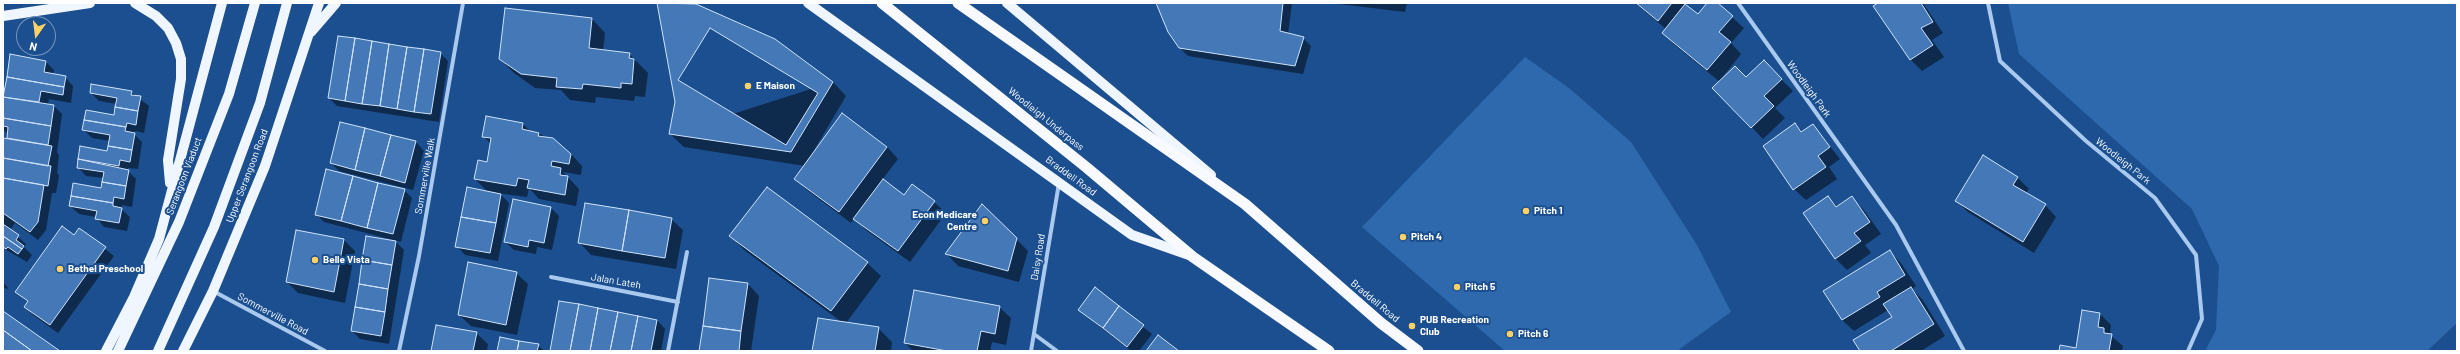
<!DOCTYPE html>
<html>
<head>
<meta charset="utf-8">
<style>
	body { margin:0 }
	#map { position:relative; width:2460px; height:354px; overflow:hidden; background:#1b4f8f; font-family:Barlow,sans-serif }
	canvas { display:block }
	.frame { position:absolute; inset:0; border:4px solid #fff; pointer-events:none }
	.north { position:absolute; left:16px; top:16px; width:40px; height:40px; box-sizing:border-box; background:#1b4f8f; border:1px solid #7695bc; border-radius:50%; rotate:194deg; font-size:11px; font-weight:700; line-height:16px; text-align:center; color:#fff }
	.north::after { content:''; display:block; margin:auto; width:14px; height:18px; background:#ffd166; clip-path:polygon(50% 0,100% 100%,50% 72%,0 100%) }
</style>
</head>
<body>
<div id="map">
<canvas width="2460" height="354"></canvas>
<div class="frame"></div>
<div class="north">N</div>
</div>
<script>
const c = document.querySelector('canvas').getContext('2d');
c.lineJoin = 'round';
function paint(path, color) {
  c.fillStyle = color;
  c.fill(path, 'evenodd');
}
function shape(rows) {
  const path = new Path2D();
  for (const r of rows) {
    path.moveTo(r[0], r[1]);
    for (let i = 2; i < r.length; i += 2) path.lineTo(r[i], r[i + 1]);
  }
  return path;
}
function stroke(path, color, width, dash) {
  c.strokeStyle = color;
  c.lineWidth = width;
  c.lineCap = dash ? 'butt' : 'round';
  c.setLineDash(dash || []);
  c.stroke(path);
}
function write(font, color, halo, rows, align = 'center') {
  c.font = font + ' Barlow,sans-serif';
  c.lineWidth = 4;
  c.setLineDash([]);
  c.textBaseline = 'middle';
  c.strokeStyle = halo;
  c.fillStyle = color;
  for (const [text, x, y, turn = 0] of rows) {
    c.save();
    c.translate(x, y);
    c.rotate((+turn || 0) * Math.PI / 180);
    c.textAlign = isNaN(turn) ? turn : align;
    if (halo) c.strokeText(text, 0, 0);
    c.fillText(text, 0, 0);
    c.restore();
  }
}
paint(shape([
	[2008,3,2457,3,2457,323,2427,351,2205,351,2216,330,2219,266,2192,209,2019,54],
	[1525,57,1569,88,1631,142,1697,245,1731,312,1677,351,1505,351,1362,227]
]), '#2e69ad');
paint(shape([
	[1158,3,1292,3,1288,34,1303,38,1311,46,1303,74,1188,56,1179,47],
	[1331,3,1407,3,1405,12],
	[1635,3,1683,3,1698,16,1708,3,1716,3,1744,28,1731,43,1741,54,1721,79,1746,79,1764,62,1793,91,1775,108,1785,118,1763,139,1714,88,1720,82,1674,44,1663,33,1666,29],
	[1880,3,1923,3,1943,33,1932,40,1944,57,1922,71,1911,60,1874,7],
	[592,19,605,33,603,51,629,54,648,73,645,97,635,96,634,101,596,97,595,103,570,100,561,90,535,88,514,73,500,59],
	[440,53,448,61,439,122,337,106,329,98],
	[11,56,46,62,54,70,53,75,65,77,73,86,71,103,49,99,48,105,54,106,62,114,57,152,59,155,57,173,59,175,56,193,52,193,46,230,38,240,15,223,10,230,26,244,24,247,32,255,27,262,3,248,3,139,7,140,8,134,3,129,3,103],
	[833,82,846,96,813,152,843,115,887,147,898,159,882,180,905,197,934,202,946,213,910,262,866,230,854,218,851,223,807,190,795,179,805,166,684,147,670,134],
	[131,92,149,106,144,133,135,131,134,134,142,142,138,169,128,168,128,171,136,179,132,207,122,205,121,209,130,217,127,231,104,227,96,217,79,214,70,206,102,189,104,178,86,176,78,167,81,147,108,152,110,141,92,138,84,130,115,116,117,104,99,101,91,93],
	[523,124,531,132,539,133,571,154,582,166,581,175,563,172,579,189,576,206,539,199,529,188,527,197,488,192,475,179,488,163,491,144,483,136],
	[1795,124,1803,132,1813,125,1840,159,1829,167,1837,179,1806,200,1794,189],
	[416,142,424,151,413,190,339,171,331,163],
	[2017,177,2029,189,2026,193,2045,205,2056,217,2034,253,1968,212,1957,201],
	[404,190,412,198,401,242,324,222,316,214],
	[501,195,509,203,498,261,465,255,457,246],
	[1828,197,1838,207,1852,198,1863,209,1881,234,1865,245,1871,253,1847,270,1835,258],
	[514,200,551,208,559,216,552,250,537,247,536,254,514,250,505,242],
	[982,205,1028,251,1019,282,958,266,947,254],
	[671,219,683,230,676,269,591,255,580,243],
	[79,229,114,256,58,333,33,315,25,307,28,302,16,291],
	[731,236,867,263,881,276,846,323,878,328,892,342,891,351,813,351,843,323,744,250],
	[344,240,355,251,345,303,298,293,287,282],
	[396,242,404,250,389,344,360,339,352,331],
	[1889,251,1901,263,1916,286,1912,289,1922,299,1945,336,1921,351,1861,351,1893,317,1888,310,1854,331,1842,320],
	[516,273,528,284,517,335,471,326,459,315],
	[3,282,8,288,7,289,3,287],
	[748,284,759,296,751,351,700,351],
	[1095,289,1152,334,1139,351,1131,351,1079,310],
	[999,307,1011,318,1006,345,992,342,990,351,913,351,905,343],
	[2100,314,2111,325,2110,335,2123,346,2122,351,2060,351,2077,349],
	[657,320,665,329,661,351,551,351],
	[476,333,488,344,487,351,432,351],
	[538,345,544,351,498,351]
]), '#0007');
const building = shape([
	[657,3,696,4,775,39,833,82,791,152,669,134,675,102,657,3],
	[1156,3,1283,3,1280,31,1304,37,1295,66,1179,48,1168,32,1156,3],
	[1636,3,1672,3,1658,21,1636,3],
	[1707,3,1718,3,1733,16,1719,32,1731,42,1707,70,1662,33,1685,4,1698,14,1707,3],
	[1878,3,1921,3,1933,22,1921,28,1933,45,1910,60,1873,6,1878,3],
	[505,8,592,18,589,48,630,53,629,58,634,59,632,84,621,83,621,88,583,84,582,89,556,87,557,78,521,74,499,59,505,8],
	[710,28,818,93,786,145,678,80,710,28],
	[338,36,355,38,345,101,328,98,338,36],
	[355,38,372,41,362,104,345,101,355,38],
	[372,41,389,44,380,106,362,104,372,41],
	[389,44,407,47,397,109,380,106,389,44],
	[407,47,424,49,414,112,397,109,407,47],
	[424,49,441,52,431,114,414,112,424,49],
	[10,54,46,61,44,72,66,76,64,87,7,77,10,54],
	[1764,60,1782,79,1764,96,1774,106,1751,128,1712,88,1735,66,1746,77,1764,60],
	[7,77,64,87,63,95,41,91,39,102,3,97,7,77],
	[91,84,132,91,131,95,141,96,138,111,115,107,117,98,90,93,91,84],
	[3,97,54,105,51,126,3,118,3,97],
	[115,107,138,111,136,125,127,123,126,127,84,120,86,110,114,115,115,107],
	[842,113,887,147,839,212,794,179,842,113],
	[486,116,523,123,522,129,539,133,538,136,553,138,571,154,569,164,552,161,551,166,561,168,560,175,568,176,565,195,527,188,529,180,518,178,516,186,474,179,478,160,487,162,491,138,482,137,486,116],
	[3,118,51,126,48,145,7,138,8,127,3,126,3,118],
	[84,120,126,127,125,131,135,133,132,150,108,146,110,135,82,130,84,120],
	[340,122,365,128,355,170,330,163,340,122],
	[1795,123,1801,132,1813,124,1830,147,1818,156,1826,167,1793,190,1763,146,1795,123],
	[365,128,391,135,380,176,355,170,365,128],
	[391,135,416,141,405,183,380,176,391,135],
	[3,138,52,146,48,166,3,158,3,138],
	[80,146,107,151,108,146,132,150,130,162,120,160,119,166,78,159,80,146],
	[1983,155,2018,177,2013,185,2046,204,2023,242,1955,201,1983,155],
	[3,158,51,166,48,186,3,178,3,158],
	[78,159,129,170,126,186,102,182,104,172,77,168,78,159],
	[326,169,353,176,341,221,315,215,326,169],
	[353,176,378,183,367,228,341,221,353,176],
	[3,178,44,185,38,222,30,232,3,213,3,178],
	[883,179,904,195,912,184,935,201,898,251,853,219,883,179],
	[102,182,126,186,124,199,114,197,113,203,71,196,73,183,101,188,102,182],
	[378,183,405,189,393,234,367,228,378,183],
	[467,187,501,194,496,223,461,217,467,187],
	[767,187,868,262,831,311,729,236,767,187],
	[71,196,113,203,113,206,122,208,119,223,95,219,97,211,69,206,71,196],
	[1828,196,1836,207,1852,196,1870,222,1854,233,1861,241,1835,259,1803,213,1828,196],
	[513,199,551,207,544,243,529,240,528,247,504,242,513,199],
	[585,203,629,210,622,251,578,243,585,203],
	[982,204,1017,238,1008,271,945,254,982,204],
	[629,210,672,218,665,258,622,251,629,210],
	[461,217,496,223,490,253,455,247,461,217],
	[3,224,19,235,16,240,24,246,22,249,3,236,3,224],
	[62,226,74,235,79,228,106,247,50,325,24,307,28,301,15,292,62,226],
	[296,230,344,239,334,292,286,282,296,230],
	[3,236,22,249,18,254,8,247,6,249,3,247,3,236],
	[366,236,396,241,392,265,362,260,366,236],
	[1890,250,1905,275,1877,292,1880,297,1842,320,1823,291,1890,250],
	[362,260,392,265,388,289,359,284,362,260],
	[468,262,517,272,506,325,458,315,468,262],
	[709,278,748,283,741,331,703,326,709,278],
	[359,284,388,289,385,312,355,307,359,284],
	[1095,287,1119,306,1103,328,1078,310,1095,287],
	[1911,287,1934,324,1891,351,1860,351,1853,340,1892,317,1883,304,1911,287],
	[914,290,1000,306,995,334,981,331,977,351,947,351,904,343,914,290],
	[559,301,579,304,570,351,550,351,559,301],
	[579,304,598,308,590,351,570,351,579,304],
	[1119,306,1144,325,1127,347,1103,328,1119,306],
	[355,307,385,312,381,336,351,331,355,307],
	[598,308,618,312,610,351,590,351,598,308],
	[2082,310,2100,313,2098,327,2104,328,2104,333,2112,334,2109,351,2059,351,2060,345,2076,348,2082,310],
	[3,311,60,351,32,351,3,330,3,311],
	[618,312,638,316,631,351,610,351,618,312],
	[638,316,657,320,651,351,631,351,638,316],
	[818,318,879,327,875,351,812,351,818,318],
	[436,325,477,332,473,351,431,351,436,325],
	[703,326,741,331,739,351,699,351,703,326],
	[3,330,32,351,3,351,3,330],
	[1158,335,1179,351,1146,351,1158,335],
	[500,337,519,341,517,351,497,351,500,337],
	[519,341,539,344,537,351,517,351,519,341]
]);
paint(building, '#4478b7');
stroke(building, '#cfe3fa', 1);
stroke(shape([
	[1738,3,1896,225,1964,351],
	[1988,3,2000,61,2086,141,2155,198,2196,255,2202,319,2188,351],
	[551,277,678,302],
	[213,291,325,351],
	[1034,334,1057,351],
	[399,351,419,256,463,3],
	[668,351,687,252],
	[1031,351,1059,183]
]), '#a9c9ee', 4);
stroke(shape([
	[135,3,156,16,168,28,176,43,181,59,181,79,168,160,170,183],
	[808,3,1132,235,1189,255],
	[1007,3,1211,175],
	[3,16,90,3],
	[311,32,336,3],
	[106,351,134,297,159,239,222,3],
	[118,351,179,222,229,94,255,3],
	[158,351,214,227,260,103,287,3],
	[183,351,213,291,265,166,319,3]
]), '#f0f6ff', 10);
stroke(shape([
	[882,3,1086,167,1193,257,1329,351],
	[958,3,1245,204,1381,323,1418,351]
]), '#f8faff', 11);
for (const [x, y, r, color] of [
	[748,86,4,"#ffd166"],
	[1526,211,4,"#ffd166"],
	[985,221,4,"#ffd166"],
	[1403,237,4,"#ffd166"],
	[315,260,4,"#ffd166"],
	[60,269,4,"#ffd166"],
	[1457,287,4,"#ffd166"],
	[1412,326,4,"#ffd166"],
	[1510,334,4,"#ffd166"]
]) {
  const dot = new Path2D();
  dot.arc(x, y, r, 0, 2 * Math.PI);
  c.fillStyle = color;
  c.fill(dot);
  stroke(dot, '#1b4f8f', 1.5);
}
write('bold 10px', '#fff', '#1b4f8f', [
	["E Maison",756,86],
	["Pitch 1",1534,211],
	["Econ Medicare",977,215,"right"],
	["Centre",977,227,"right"],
	["Pitch 4",1411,237],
	["Belle Vista",323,260],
	["Bethel Preschool",68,269],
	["Pitch 5",1465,287],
	["PUB Recreation",1420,320],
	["Club",1420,332],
	["Pitch 6",1518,334]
], 'left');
write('10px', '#fff', '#1b4f8f', [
	["Woodleigh Park",1809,89,54],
	["Woodleigh Underpass",1046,119,39],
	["Woodleigh Park",2123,161,39],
	["Serangoon Viaduct",184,176,-69],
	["Upper Serangoon Road",247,176,-69],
	["Sommerville Walk",425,176,-80],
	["Braddell Road",1071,176,36],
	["Daisy Road",1038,257,-81],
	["Jalan Lateh",616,281,10],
	["Braddell Road",1375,301,40],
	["Sommerville Road",273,314,28]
]);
</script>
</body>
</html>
